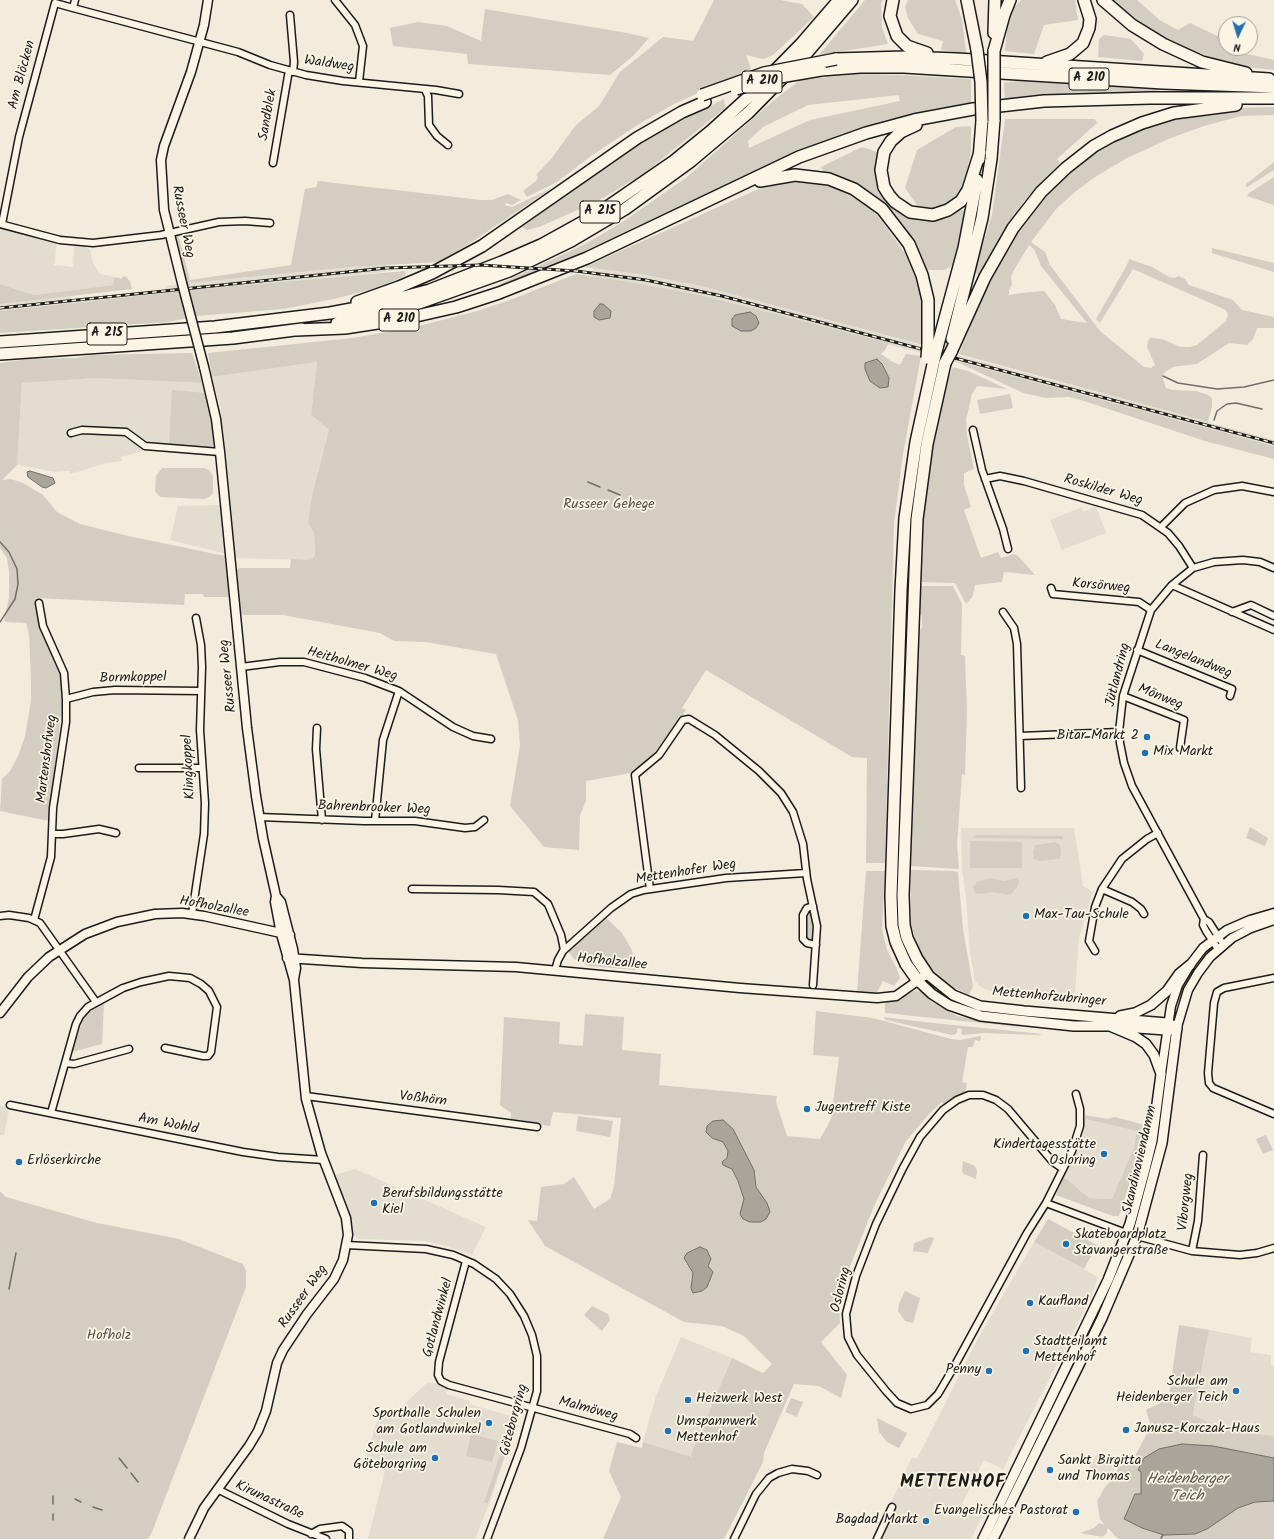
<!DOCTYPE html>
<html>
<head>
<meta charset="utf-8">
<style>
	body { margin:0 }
	#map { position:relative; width:1274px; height:1539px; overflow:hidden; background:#f3ecdd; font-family:Kalam,sans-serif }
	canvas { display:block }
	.north { position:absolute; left:1218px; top:16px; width:40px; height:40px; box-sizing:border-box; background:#fcf5e5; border:1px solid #a29e95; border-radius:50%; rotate:184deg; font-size:11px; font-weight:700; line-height:16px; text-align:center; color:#1c1c1c }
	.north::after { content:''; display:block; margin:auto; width:14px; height:18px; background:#1f6fb2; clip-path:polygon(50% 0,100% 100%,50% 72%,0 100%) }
</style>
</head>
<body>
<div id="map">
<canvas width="1274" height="1539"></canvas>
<div class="north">N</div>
</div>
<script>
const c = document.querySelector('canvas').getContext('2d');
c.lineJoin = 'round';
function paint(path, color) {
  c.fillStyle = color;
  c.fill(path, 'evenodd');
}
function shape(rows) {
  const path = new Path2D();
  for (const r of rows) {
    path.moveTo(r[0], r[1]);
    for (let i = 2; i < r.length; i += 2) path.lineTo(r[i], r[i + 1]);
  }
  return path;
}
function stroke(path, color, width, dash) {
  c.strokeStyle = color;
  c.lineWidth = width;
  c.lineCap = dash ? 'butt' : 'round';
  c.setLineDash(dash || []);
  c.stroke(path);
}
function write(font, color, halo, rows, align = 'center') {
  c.font = font + ' Kalam,sans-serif';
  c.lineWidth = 3.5;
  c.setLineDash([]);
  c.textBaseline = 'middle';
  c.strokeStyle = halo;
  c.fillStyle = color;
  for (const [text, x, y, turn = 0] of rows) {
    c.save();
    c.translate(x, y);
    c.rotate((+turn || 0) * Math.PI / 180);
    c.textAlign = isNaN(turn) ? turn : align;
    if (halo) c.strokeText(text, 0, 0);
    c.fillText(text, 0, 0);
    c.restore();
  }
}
paint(shape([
	[0,228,57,243,54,265,73,267,74,246,86,247,90,250,93,263,100,274,115,277,114,285,34,295,0,284],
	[386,264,386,272,166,293,166,286,189,283],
	[593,268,646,275,701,286,794,311,1274,440,1274,446,700,295,592,277],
	[71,295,72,303,0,311,0,304],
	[317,362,311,415,329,430,312,496,308,523,314,533,315,555,312,559,306,560,235,558,225,443,220,405,212,377],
	[96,378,202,383,209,405,218,457,147,450,121,457,122,461,107,463,70,474,69,471,56,472,17,465,22,383],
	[223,505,227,554,170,540,178,506],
	[1096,506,1106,533,1062,550,1050,520,1082,507,1083,512],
	[961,828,1074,828,1083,886,1093,892,1079,938,1075,994,1072,1003,1012,998,982,988,975,981,970,953,966,897,962,870],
	[0,1105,7,1107,6,1110,9,1111,4,1135,0,1135],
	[1085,1119,1138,1131,1134,1147,1112,1199,1089,1198,1064,1177,1080,1143],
	[355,1169,486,1227,472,1255,446,1246,426,1241,358,1239,354,1236,350,1216,335,1175],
	[1034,1242,1098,1277,1091,1298,1003,1469,984,1460,962,1504,983,1515,971,1539,882,1539,892,1516,886,1513,912,1457,917,1459,976,1342],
	[1209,1330,1252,1338,1250,1352,1271,1355,1271,1365,1274,1366,1274,1436,1224,1430,1193,1416],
	[681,1337,732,1358,691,1454,692,1457,643,1442,656,1396],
	[428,1382,448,1387,446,1394,470,1401,469,1404,518,1418,489,1504,475,1539,368,1539,385,1471,366,1465,365,1461,376,1424,380,1417,400,1408],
	[1097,1453,1114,1462,1115,1468,1111,1479,1089,1469]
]), '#e3ddcf');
paint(shape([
	[714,0,780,0,802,4,814,17,773,55,763,59,746,55,751,69,674,104,639,124,591,156,557,182,527,197,523,191,536,181,538,177,536,175,551,159,576,125,599,106,620,72,663,37,693,41],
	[865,0,883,0,881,3,882,27,888,44,819,55],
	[908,0,955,0,962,19,966,53,941,50,943,41,918,34,908,18,905,7],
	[1021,0,1075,0,1078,20,1044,25,1034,54,1005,51,1007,28,1013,9],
	[1113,0,1137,0,1161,21,1178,30,1190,23,1226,40,1226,48,1235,48,1234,51,1274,60,1274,70,1247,67,1215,59,1184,47,1156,33,1130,15],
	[485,9,627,33,649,38,633,56,610,75,468,64,467,54,393,46,390,28,418,22,447,26,481,41],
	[1104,35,1131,39,1144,54,1142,61,1098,57,1099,39],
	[856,74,899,75,971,79,971,102,886,120,839,136,723,186,558,264,502,286,500,284,587,243,621,223,687,177,773,101,800,80],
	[899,95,900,101,810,120,749,148,748,141,763,127,808,105],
	[1018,81,1159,89,1159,91,1005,100,1004,83],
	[724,99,725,108,714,117,646,172,598,201,539,227,527,230,522,227,635,146,675,123],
	[1274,107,1274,115,1241,116,1204,126,1171,138,1127,158,1095,177,1075,192,1057,208,1031,242,1045,252,1050,265,1100,331,1144,367,1151,368,1155,365,1147,347,1148,341,1150,338,1162,339,1181,347,1190,347,1197,345,1226,321,1228,315,1226,310,1133,269,1100,323,1096,319,1127,265,1129,259,1152,267,1169,277,1175,278,1178,276,1185,279,1189,285,1233,300,1242,310,1274,317,1274,328,1257,328,1253,339,1247,345,1229,343,1197,364,1173,367,1164,373,1162,376,1166,388,1172,390,1196,391,1208,395,1212,398,1212,406,1208,422,959,354,989,280,1008,245,1048,192,1086,159,1128,134,1164,121,1183,116,1233,108],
	[1029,245,1034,249,1041,266,1087,323,1061,319,1055,305,1044,291,1021,293,1009,295,1009,290,1012,285,1011,277,1013,272],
	[1005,119,1095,119,1097,123,1057,159,1060,163,1024,201,979,275,974,272,992,215],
	[971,126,971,152,964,184,958,196,947,205,933,209,919,208,905,188,917,150,956,127],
	[862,147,877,152,875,170,879,187,892,206,907,217,920,221,935,221,951,217,961,209,965,212,953,265,945,270,927,270,912,241,886,206,857,184,823,171,821,167],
	[1274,162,1274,170,1247,187,1245,185],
	[1274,177,1274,205,1247,196,1249,193],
	[318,181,481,200,492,200,508,194,521,200,512,205,506,203,505,205,512,207,552,188,469,244,438,262,352,267,189,283,186,279,176,237,178,234,190,280,291,265,305,189,316,187],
	[805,182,832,187,858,198,878,216,907,256,917,278,922,302,923,345,701,286,646,275,585,267,756,190,777,183],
	[1212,248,1274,263,1274,272,1215,254,1212,253],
	[405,271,406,275,384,286,338,298,284,309,196,316,169,322,0,333,0,311,191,290],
	[576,274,630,282,700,295,889,343,885,350,881,354,891,361,900,365,906,354,921,356,903,454,894,524,885,863,866,863,867,758,852,757,706,670,682,708,686,710,651,757,631,773,586,781,586,801,580,815,579,850,544,847,510,806,520,746,518,720,496,654,425,642,394,641,380,633,283,615,243,615,240,612,237,570,239,568,290,568,291,559,306,560,312,559,315,555,314,533,308,523,312,496,329,430,311,415,317,362,212,377,208,353,352,338,411,328,477,311,510,300],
	[125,276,130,281,132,289,0,304,0,284,34,295,113,285,115,277,122,279,122,277],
	[192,353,202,383,96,378,22,383,17,465,2,480,11,479,23,483,43,495,57,512,80,524,128,536,225,556,229,597,204,597,203,594,185,594,184,605,36,598,42,633,61,676,62,691,62,706,49,821,0,811,2,779,10,771,19,754,25,736,31,701,31,678,29,634,26,623,6,622,4,620,9,598,9,572,7,558,0,548,0,363,28,359,76,358,91,355],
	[955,361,1274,446,1274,459,1205,441,1084,401,1069,397,1046,398,1023,393],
	[953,367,968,371,1007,389,977,386,972,394,966,420,967,435,974,469,964,473,964,485,971,507,964,510,981,558,998,552,1001,558,1014,554,1018,556,1035,575,1004,572,1002,582,975,585,973,596,966,604,955,583,920,582,921,534,932,454,947,382],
	[172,390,205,393,209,405,215,442,212,446,203,448,169,444],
	[1010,394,1013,408,980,414,977,400],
	[162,468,204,468,209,470,213,476,213,493,209,497,204,499,160,497,155,491,156,476],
	[920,586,953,586,962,604,961,655,965,656,967,712,965,775,962,774,957,845,959,869,911,866,910,861,917,636,922,627,922,616,919,612],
	[1250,827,1268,838,1265,846,1246,838],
	[974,835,1063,836,1063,839,974,838],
	[970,841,1022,842,1022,868,970,868],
	[1055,842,1060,845,1061,854,1059,859,1039,861,1034,859,1033,852,1036,845],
	[911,870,953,871,958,872,963,929,973,986,969,995,948,985,940,978,920,954,911,925],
	[866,871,885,871,882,929,887,950,897,969,900,978,894,986,883,981,876,994,857,993],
	[990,878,1005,881,1016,878,1019,881,1017,887,1010,895,993,892,981,894,975,893,973,887,977,882],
	[809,911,811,911,814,922,814,942,806,940,805,915],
	[605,917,622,933,632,950,636,970,589,966,574,959,568,951],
	[916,990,923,993,933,1003,944,1009,957,1016,1014,1025,1020,1027,885,1013,885,1002,897,1000],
	[100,1003,104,1004,102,1044,72,1052,82,1022,87,1014],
	[816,1011,873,1018,951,1039,960,1040,981,1036,980,1041,975,1040,973,1047,968,1047,962,1082,967,1083,965,1094,945,1105,942,1102,930,1113,906,1141,874,1206,851,1264,839,1305,840,1323,821,1342,847,1375,841,1398,819,1386,794,1384,764,1453,763,1462,724,1539,603,1539,621,1497,609,1471,617,1442,642,1448,643,1442,692,1457,691,1454,732,1358,763,1373,772,1364,744,1336,722,1326,684,1322,545,1246,528,1220,537,1221,541,1187,564,1184,574,1177,594,1209,610,1199,614,1186,621,1118,553,1112,550,1126,511,1121,511,1113,500,1105,504,1017,560,1022,559,1044,583,1046,585,1014,624,1017,622,1050,661,1054,659,1085,777,1096,776,1102,787,1136,820,1139,831,1119,839,1057,813,1055],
	[723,1120,733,1130,754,1170,756,1187,767,1203,744,1199,738,1181,732,1169,723,1165,722,1162,727,1158,728,1151,723,1142],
	[700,1247,707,1250,711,1259,708,1266,691,1288,693,1273,685,1262],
	[883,1017,924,1022,1042,1034,1039,1035,984,1033,963,1035,961,1033,962,1029,958,1028,956,1034,952,1035,886,1020],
	[1085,1115,1108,1119,1115,1117,1145,1125,1140,1152,1119,1216,1113,1216,1056,1195,1064,1177,1089,1198,1112,1199,1134,1147,1137,1131,1085,1119],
	[578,1116,613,1121,610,1137,576,1131],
	[1266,1135,1273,1150,1263,1154,1256,1139],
	[963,1161,975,1166,977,1171,976,1179,964,1174,962,1172],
	[0,1191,6,1197,97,1223,179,1239,243,1264,246,1271,246,1287,152,1532,148,1539,0,1539],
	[1048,1219,1097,1245,1084,1269,1034,1242],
	[930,1237,934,1238,928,1253,913,1251,914,1243],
	[905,1291,920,1298,913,1323,905,1321,898,1311,899,1304],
	[592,1306,608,1314,610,1320,602,1331,584,1315],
	[1179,1325,1209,1330,1193,1415,1224,1430,1274,1436,1274,1539,1118,1539,1108,1528,1106,1534,1102,1537,1080,1533,1094,1528,1099,1523,1105,1525,1100,1519,1097,1501,1105,1487,1113,1479,1125,1454,1134,1458,1151,1426,1146,1411,1147,1409,1159,1404,1169,1395],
	[791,1398,803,1402,797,1417,785,1412],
	[877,1418,907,1433,899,1448,887,1442,879,1432],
	[511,1424,515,1426,488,1503,484,1502],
	[471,1434,498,1441,492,1462,466,1456]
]), '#d3cec1');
const water = shape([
	[600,304,603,304,611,311,610,318,599,320,594,317,594,311,600,304],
	[750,312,756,316,759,323,756,328,751,331,741,331,732,326,732,319,735,315,750,312],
	[877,359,882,364,889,378,888,387,880,388,870,381,865,369,865,363,877,359],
	[30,471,53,478,55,483,46,488,42,487,28,477,27,472,30,471],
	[723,1120,733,1129,754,1170,756,1187,767,1203,770,1212,766,1219,761,1222,750,1222,743,1219,740,1214,744,1199,738,1181,732,1169,723,1165,722,1162,727,1158,728,1151,723,1142,712,1138,706,1132,707,1126,713,1121,723,1120],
	[700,1247,707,1250,711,1259,708,1266,713,1272,707,1287,702,1291,693,1293,691,1288,693,1273,684,1258,687,1253,700,1247],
	[1182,1444,1213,1446,1274,1458,1274,1501,1255,1502,1238,1508,1207,1529,1195,1534,1164,1535,1142,1528,1124,1519,1135,1494,1141,1494,1141,1472,1138,1470,1144,1458,1159,1449,1182,1444]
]);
paint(water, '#aaa59b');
stroke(water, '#716e68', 1);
stroke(shape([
	[1163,376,1178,383,1217,389,1244,387,1274,380],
	[1214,420,1217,411,1227,404,1236,403,1262,409],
	[588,482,600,487],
	[608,490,620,495],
	[0,542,9,552,17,569,18,584,15,599,0,622],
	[9,1289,16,1253],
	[119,1458,127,1468],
	[131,1473,138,1482],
	[75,1499,81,1502],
	[53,1504,53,1496],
	[93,1507,102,1510],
	[53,1520,53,1514],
	[1161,1538,1163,1535]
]), '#716e68', 1.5);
const minor = shape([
	[335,0,355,25,363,46,359,82],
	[73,8,238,52,270,65,306,75,343,81,436,90,459,94],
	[290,15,294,62,293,72],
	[425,90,428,96,429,125,437,136,448,145],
	[273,163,289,70],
	[0,224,60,240,93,243,161,235,219,222,245,221,270,223],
	[2,224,19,137,55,3,73,8,75,0],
	[973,430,982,470,1003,529,1008,549],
	[71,433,82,430,126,432,145,446,220,452],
	[985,479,1000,476,1024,481,1142,515,1168,533,1179,546,1193,568],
	[1162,526,1185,503,1214,490,1242,486,1274,492],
	[1172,585,1274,630],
	[1051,588,1053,594,1139,602,1151,610],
	[1003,612,1014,628,1017,644,1021,788],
	[1232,612,1251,605,1274,616],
	[1137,650,1232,689,1230,696],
	[241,667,280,662,304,662,365,678,399,691,453,727,473,736,491,739],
	[1123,696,1184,720,1180,748],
	[66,699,93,692,115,690,201,691],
	[317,728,316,749,322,820],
	[1020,736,1119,732],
	[139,768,201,768],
	[259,817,364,821,415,821,465,828,475,827,484,820],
	[375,821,383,740,399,691],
	[52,834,63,834,99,829,116,833],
	[412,889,498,890,534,892,548,904,561,935,564,950],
	[650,889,635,775,659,755,683,720,689,719,715,735,759,771,781,793,793,812,803,844,807,879,817,926,813,985],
	[1102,889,1132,902,1141,909,1144,914],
	[813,906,807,908,803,915,803,939,807,943,816,945],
	[192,914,204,834,205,803,200,730,202,667,201,645,196,618],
	[0,916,9,915,29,918,40,923,96,1002],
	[1204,919,1203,925,1206,931,1218,949],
	[34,920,51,857,53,808,66,722,66,699,64,673,43,626,39,603],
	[1223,944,1209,922,1204,919,1132,786,1124,763,1120,743,1119,732,1123,696,1151,610,1172,585,1193,568,1214,562,1243,560,1260,562,1274,568],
	[1095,951,1089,941,1095,907,1102,889,1122,859,1147,839,1158,833],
	[555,970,558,960,563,951,611,908,631,894,644,890,726,878,806,873],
	[1274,978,1224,988,1217,992,1214,1003,1208,1073,1209,1083,1213,1088,1274,1114],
	[65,1063,74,1064,129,1049],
	[306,1096,537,1127],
	[10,1105,243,1152,278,1157,324,1160],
	[51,1113,76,1024,80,1016,88,1007,123,988,141,982,169,976,190,978,201,984,209,991,217,1007,211,1052,208,1056,203,1056,165,1048],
	[1063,1169,1052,1161,1008,1109,996,1100,983,1095,969,1095,957,1100,943,1110,920,1137,903,1168,876,1224,856,1276,846,1314,848,1337,857,1355,886,1391,897,1403,911,1409,927,1405,938,1394,954,1367,1027,1233,1046,1203,1072,1151,1080,1126,1080,1109,1076,1094],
	[1046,1203,1126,1233,1192,1251,1240,1255,1257,1253,1274,1248],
	[346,1245,426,1249,453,1255,474,1264,496,1279,510,1294,524,1316,532,1335,537,1356,537,1391,521,1448,487,1539],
	[1192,1251,1198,1221,1203,1155],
	[466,1261,439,1362,438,1375,441,1381,449,1385,630,1434,636,1438],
	[217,1489,288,1524,326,1539],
	[311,1534,320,1529,342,1526,349,1531,349,1539],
	[734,1539,756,1494,769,1478,778,1473,792,1469,808,1471,817,1475],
	[877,1539,892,1507]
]);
const tertiary = shape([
	[182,283,164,210,161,160,164,146,191,72,204,25,208,0],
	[276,896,281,902,293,949,296,968,294,979],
	[287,958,362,963,516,967,740,988,877,998,896,996,927,974],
	[0,1013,28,977,49,957,85,934,117,922,155,914,182,913,204,916,290,935],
	[1177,1027,1188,990,1198,973,1210,957,1232,938,1251,928,1274,920],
	[1161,1074,1171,1006,1178,985,1190,965,1203,948,1227,930,1250,920,1274,913],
	[189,1539,204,1508,249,1446,258,1431,266,1411,277,1363,283,1350,307,1314,334,1279,343,1260,348,1235,346,1218,321,1153,306,1099,294,980,281,934,275,902,276,896,263,838,256,796,247,728,220,452,216,419,204,367]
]);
const secondary = shape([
	[927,974,953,995,980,1006,1024,1011,1167,1023,1177,1027,1162,1143,1137,1236,1102,1318,993,1539],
	[918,981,932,994,949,1005,981,1016,1074,1026,1110,1026,1166,1030,1177,1029],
	[1120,1016,1135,1013,1151,1005,1167,991,1179,974,1190,965],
	[983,1539,1108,1280,1130,1224,1145,1169,1152,1141,1161,1074,1154,1055,1146,1044,1136,1037,1110,1026]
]);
const motorway = shape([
	[893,0,890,16,897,36,907,46,927,53],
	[967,0,977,50],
	[1103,0,1132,25,1163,44,1202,62,1246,73],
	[994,33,995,0],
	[994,51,1004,15,1010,0],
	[836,59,905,57,957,59,1269,79],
	[1047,62,1070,54,1083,43,1089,28,1090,19,1084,0],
	[821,70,860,67,904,67,1163,83,1274,87],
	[916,125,901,132,891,141,884,152,881,170,884,187,889,195,895,202,910,212,933,215,948,210,961,201,968,190,980,152],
	[979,159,982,121],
	[760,181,795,175,829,179,854,189,882,209,909,244,922,275,928,300,928,346],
	[357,302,399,287,432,273,482,246,637,138,682,112,705,102],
	[337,323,419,303,509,271,571,241,625,209,691,161,748,113,805,55,852,0],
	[296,330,345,328,403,319,456,307,499,293,587,258,799,157,866,133,914,120,973,109,1044,101,1150,98,1274,98],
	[952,339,982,218,991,159,994,120],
	[0,342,215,327,330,313,373,305,430,290,502,262,541,245,597,214,674,161,711,131,755,91,801,44,839,0],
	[937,348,964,248,977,180],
	[951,352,985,277,1013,228,1041,192,1066,168,1094,146,1112,136,1142,123,1174,113,1236,105],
	[0,354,233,338,302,329],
	[927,974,917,959,907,938,904,925,903,895,917,519,927,444,945,363],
	[918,981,906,964,896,942,892,926,891,896,901,590,905,518,916,442,934,360]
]);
stroke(minor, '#1c1c1c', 9);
stroke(tertiary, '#1c1c1c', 11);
stroke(secondary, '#1c1c1c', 12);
stroke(motorway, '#1c1c1c', 14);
stroke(minor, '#fcf5e5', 6);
stroke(tertiary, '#fcf5e5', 8);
stroke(secondary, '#fcf5e5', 9);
stroke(motorway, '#fcf5e5', 11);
const rail = shape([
	[0,308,386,268,480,265,576,271,646,280,722,296,1274,443]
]);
stroke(rail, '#1c1c1c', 3);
stroke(rail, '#fcf5e5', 1.5, [4.5]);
const tertiaryBridge = shape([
	[182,283,204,367]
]);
const motorwayBridge = shape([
	[977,50,981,82,982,121],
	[736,89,780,77,821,70],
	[702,95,764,73,836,59],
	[994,120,994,51],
	[927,358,928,346],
	[934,360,937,348],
	[945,363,951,352]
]);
stroke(tertiaryBridge, '#1c1c1c', 11, []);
stroke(motorwayBridge, '#1c1c1c', 14, []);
stroke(tertiaryBridge, '#fcf5e5', 8);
stroke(motorwayBridge, '#fcf5e5', 11);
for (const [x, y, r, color] of [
	[1147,737,4,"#1f6fb2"],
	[1145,753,4,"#1f6fb2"],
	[1026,916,4,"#1f6fb2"],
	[807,1109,4,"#1f6fb2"],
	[1104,1154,4,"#1f6fb2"],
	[19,1162,4,"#1f6fb2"],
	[374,1203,4,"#1f6fb2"],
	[1066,1244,4,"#1f6fb2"],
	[1030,1303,4,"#1f6fb2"],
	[1026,1351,4,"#1f6fb2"],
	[989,1371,4,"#1f6fb2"],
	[1236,1391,4,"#1f6fb2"],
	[688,1400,4,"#1f6fb2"],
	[489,1423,4,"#1f6fb2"],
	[1126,1430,4,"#1f6fb2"],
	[668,1431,4,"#1f6fb2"],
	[435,1458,4,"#1f6fb2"],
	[1050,1470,4,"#1f6fb2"],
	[1076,1512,4,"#1f6fb2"],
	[926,1521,4,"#1f6fb2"]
]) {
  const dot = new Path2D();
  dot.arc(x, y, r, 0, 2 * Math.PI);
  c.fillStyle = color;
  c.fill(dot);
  stroke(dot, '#fcf5e5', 1.5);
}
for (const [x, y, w] of [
	[1089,79,40],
	[762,82,40],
	[600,212,40],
	[399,320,40],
	[107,334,40]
]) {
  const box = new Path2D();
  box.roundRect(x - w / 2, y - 11, w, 22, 3);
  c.fillStyle = '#fcf5e5';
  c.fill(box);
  stroke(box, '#1c1c1c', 1);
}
write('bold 13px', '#1c1c1c', null, [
	["A 210",1089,79],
	["A 210",762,82],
	["A 215",600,212],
	["A 210",399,320],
	["A 215",107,334]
]);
write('14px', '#1c1c1c', '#fcf5e5', [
	["Waldweg",329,65,8],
	["Am Blöcken",23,75,-75],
	["Sandblek",269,115,-80],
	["Russeer Weg",182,222,79],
	["Roskilder Weg",1103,491,16],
	["Korsörweg",1101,587,5],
	["Langelandweg",1193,660,22],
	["Heitholmer Weg",352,665,16],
	["Jütlandring",1119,675,-76],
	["Russeer Weg",229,676,-96],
	["Bormkoppel",133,679,-1],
	["Mönweg",1160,698,22],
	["Martenshofweg",48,759,-83],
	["Klingkoppel",190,767,-93],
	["Bahrenbrooker Weg",374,809,2],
	["Mettenhofer Weg",686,873,-9],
	["Hofholzallee",214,908,10],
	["Hofholzallee",612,963,6],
	["Mettenhofzubringer",1049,998,5],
	["Voßhörn",423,1100,7],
	["Am Wohld",168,1125,11],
	["Skandinaviendamm",1141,1160,-77],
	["Viborgweg",1187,1202,-84],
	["Osloring",842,1290,-76],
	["Russeer Weg",304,1297,-55],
	["Gotlandwinkel",439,1318,-75],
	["Malmöweg",588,1410,15],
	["Göteborgring",515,1420,-75],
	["Kirunastraße",269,1501,25]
]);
write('14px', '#53514e', '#fcf5e5', [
	["Russeer Gehege",609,506],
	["Hofholz",109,1337]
]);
write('14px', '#1c1c1c', '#fcf5e5', [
	["Bitar Markt 2",1139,737,"right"],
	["Mix Markt",1153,753],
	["Max-Tau-Schule",1034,916],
	["Jugentreff Kiste",815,1109],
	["Kindertagesstätte",1096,1146,"right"],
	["Osloring",1096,1162,"right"],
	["Erlöserkirche",27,1162],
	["Berufsbildungsstätte",382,1195],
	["Kiel",382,1211],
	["Skateboardplatz",1074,1236],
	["Stavangerstraße",1074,1252],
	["Kaufland",1038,1303],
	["Stadtteilamt",1034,1343],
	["Mettenhof",1034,1359],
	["Penny",981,1371,"right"],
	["Schule am",1228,1383,"right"],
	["Heidenberger Teich",1228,1399,"right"],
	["Heizwerk West",696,1400],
	["Sporthalle Schulen",481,1415,"right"],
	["am Gotlandwinkel",481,1431,"right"],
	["Umspannwerk",676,1423],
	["Mettenhof",676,1439],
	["Janusz-Korczak-Haus",1134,1430],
	["Schule am",427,1450,"right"],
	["Göteborgring",427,1466,"right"],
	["Sankt Birgitta",1058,1462],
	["und Thomas",1058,1478],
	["Evangelisches Pastorat",1068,1512,"right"],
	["Bagdad Markt",918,1521,"right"]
], 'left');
write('italic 15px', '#55534f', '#fcf5e5', [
	["Heidenberger",1187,1480],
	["Teich",1187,1497]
]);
c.letterSpacing = '1px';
write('bold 18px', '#1c1c1c', '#fcf5e5', [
	["METTENHOF",953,1484]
]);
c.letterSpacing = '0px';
</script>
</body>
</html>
